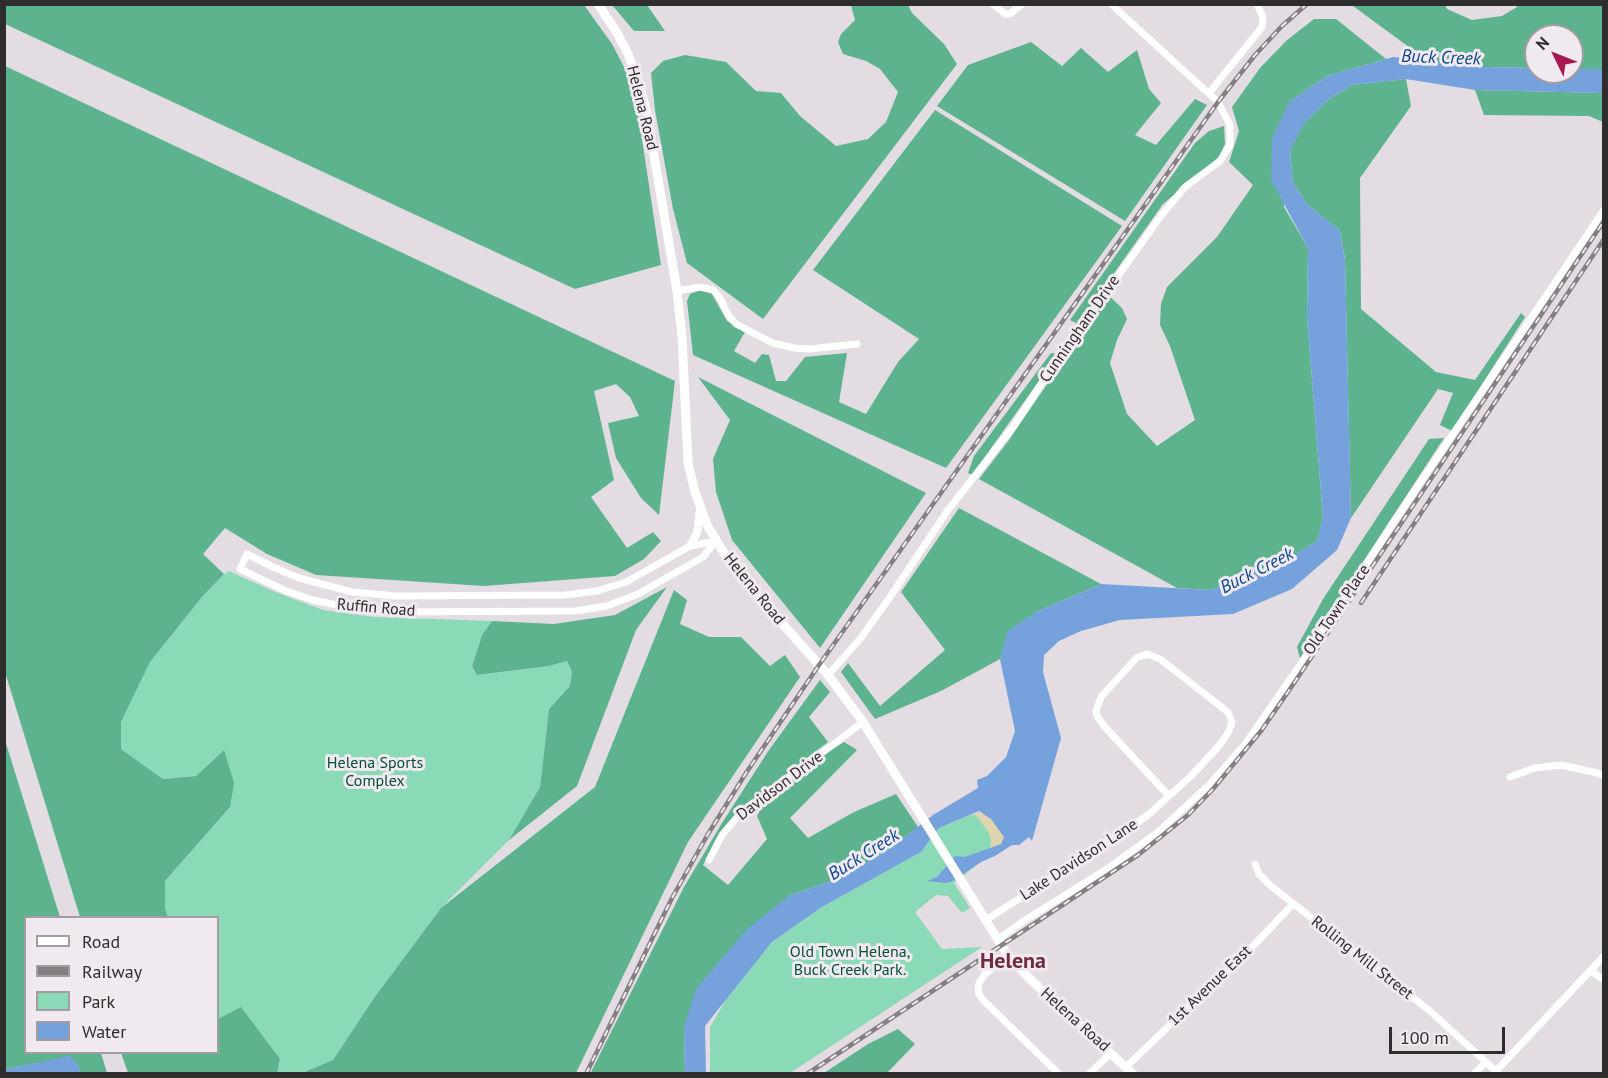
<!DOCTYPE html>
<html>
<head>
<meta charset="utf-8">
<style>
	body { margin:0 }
	#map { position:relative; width:1608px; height:1078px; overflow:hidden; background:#e3dce2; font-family:"PT Sans",sans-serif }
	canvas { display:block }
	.frame { position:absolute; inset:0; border:6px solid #2f2c2e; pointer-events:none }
	.legend { position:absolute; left:24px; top:916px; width:195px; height:138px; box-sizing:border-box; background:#f0e9ef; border:2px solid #a39da2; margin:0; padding:8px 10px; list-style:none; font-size:18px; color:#2f2c2e }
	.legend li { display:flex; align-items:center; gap:12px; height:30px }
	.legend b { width:30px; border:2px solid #a39da2 }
	.north { position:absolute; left:1524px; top:24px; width:60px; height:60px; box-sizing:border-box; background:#f0e9ef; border:2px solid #a39da2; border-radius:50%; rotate:313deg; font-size:16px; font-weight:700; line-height:24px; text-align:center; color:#2f2c2e }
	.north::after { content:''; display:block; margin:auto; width:21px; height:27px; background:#a91751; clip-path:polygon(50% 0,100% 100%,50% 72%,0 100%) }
	.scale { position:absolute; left:1389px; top:1027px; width:116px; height:27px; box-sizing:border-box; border:3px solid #2f2c2e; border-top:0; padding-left:8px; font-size:18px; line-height:21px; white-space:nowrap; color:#2f2c2e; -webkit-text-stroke:4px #f0e9ef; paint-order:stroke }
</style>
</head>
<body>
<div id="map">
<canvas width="1608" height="1078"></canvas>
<div class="frame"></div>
<ul class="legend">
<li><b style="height:8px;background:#fff"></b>Road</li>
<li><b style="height:8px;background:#847f83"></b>Railway</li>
<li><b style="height:16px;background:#8bdab7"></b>Park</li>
<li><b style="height:16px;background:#75a1dd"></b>Water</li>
</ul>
<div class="north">N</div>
<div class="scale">100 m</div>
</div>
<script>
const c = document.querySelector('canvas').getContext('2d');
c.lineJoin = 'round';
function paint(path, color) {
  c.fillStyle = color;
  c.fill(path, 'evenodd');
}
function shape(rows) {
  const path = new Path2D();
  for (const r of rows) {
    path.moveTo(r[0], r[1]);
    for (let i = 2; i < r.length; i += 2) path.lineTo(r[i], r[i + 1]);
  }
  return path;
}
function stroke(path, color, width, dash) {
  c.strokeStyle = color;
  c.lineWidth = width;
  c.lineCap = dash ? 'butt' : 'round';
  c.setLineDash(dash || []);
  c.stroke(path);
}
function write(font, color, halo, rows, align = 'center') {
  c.font = font + ' "PT Sans",sans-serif';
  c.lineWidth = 6;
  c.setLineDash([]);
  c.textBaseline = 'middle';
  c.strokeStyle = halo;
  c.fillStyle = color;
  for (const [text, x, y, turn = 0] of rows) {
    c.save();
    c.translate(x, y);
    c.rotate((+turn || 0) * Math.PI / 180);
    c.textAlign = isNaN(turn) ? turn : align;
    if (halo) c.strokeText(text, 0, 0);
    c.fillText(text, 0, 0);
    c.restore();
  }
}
paint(shape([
	[229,571,273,591,323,610,374,617,492,621,482,635,472,666,477,675,549,666,567,661,572,672,570,686,549,709,540,787,509,840,441,908,374,998,333,1060,302,1073,277,1073,280,1059,218,1019,218,918,168,917,165,910,165,881,230,807,223,751,196,776,163,779,121,749,121,722,150,662,202,597,224,574],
	[982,814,1003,844,954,883,970,908,962,913,948,896,936,895,915,912,942,949,982,947,790,1073,710,1073,710,1027,727,998,772,942,822,907,921,852,939,828,970,815]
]), '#8bdab7');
paint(shape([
	[5,4,584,5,612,44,634,86,661,265,575,289,5,24],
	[1354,4,1445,5,1447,9,1472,20,1502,16,1517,7,1516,5,1603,5,1603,69,1572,69,1572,36,1536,36,1536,68,1483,67,1428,61,1353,6],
	[612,5,647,5,665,31,634,31],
	[851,5,908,5,912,13,944,44,957,64,763,319,687,263,673,209,655,110,651,73,663,61,685,55,726,62,756,91,781,93,800,116,836,146,868,139,886,122,898,92,880,69,866,61,843,54,838,42,841,34,855,20],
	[1314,19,1336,19,1386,59,1327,76,1290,101,1284,207,1308,248,1307,317,1323,518,1317,541,1288,559,1210,590,1177,588,979,479,1009,440,1108,295,1122,308,1127,319,1117,340,1110,363,1127,414,1157,446,1195,420,1170,346,1160,325,1161,304,1167,287,1217,237,1253,185,1229,162,1239,131,1232,107,1260,68,1286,41],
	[1031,42,1062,66,1081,48,1108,72,1137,50,1149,89,1161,103,1135,135,1156,145,1195,99,1207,105,1125,221,937,106,968,65],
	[5,66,675,381,659,515,641,498,616,458,608,423,639,416,630,397,616,384,594,391,614,480,591,497,627,548,653,532,661,541,644,559,615,576,484,586,316,575,267,554,225,528,203,554,224,574,202,597,150,662,121,722,121,749,163,779,196,776,224,750,234,783,230,807,165,881,165,909,168,917,80,917,5,672],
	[1406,79,1411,106,1360,178,1361,309,1436,372,1475,380,1521,313,1525,317,1452,431,1440,425,1453,393,1438,389,1351,518,1345,259,1340,231,1308,205,1293,183,1290,151,1303,124,1328,100,1352,85],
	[1475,90,1603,93,1603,122,1589,116,1484,115],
	[935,110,1122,226,946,468,693,355,687,301,690,294,704,289,712,294,727,321,745,332,734,351,755,363,762,354,769,355,776,381,786,381,805,357,847,353,839,402,866,414,898,362,919,339,813,270],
	[1224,126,1225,144,1219,157,1163,204,1078,324,1070,320,1195,143,1209,131],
	[1051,353,1058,354,972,475,968,473,974,456],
	[698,377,926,493,820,648,732,540,716,492,713,459,730,420],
	[1444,438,1300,658,1297,647,1323,599,1429,439],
	[959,508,1101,584,1036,612,1009,631,1000,659,941,691,875,719,841,672,848,663,880,706,945,650,901,592],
	[667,587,636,630,577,786,509,840,540,787,549,709,570,686,572,672,567,661,549,666,477,675,472,666,482,635,492,621,554,624,615,615],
	[674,590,687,600,680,624,709,637,741,637,770,666,785,655,800,677,688,842,576,1073,302,1073,333,1060,374,998,441,908,595,787],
	[820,680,830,692,809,717,828,742,764,791,725,826,703,865,728,885,767,839,757,816,768,797,827,753,844,742,857,750,790,818,808,838,854,812,896,794,918,827,887,851,832,881,790,895,684,1028,685,1073,590,1074,684,887,722,823,769,750],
	[4,737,60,917,26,918,26,1052,101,1053,107,1073,80,1073,78,1065,70,1057,5,1069],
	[241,1007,280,1059,277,1073,128,1073,121,1053,218,1052,218,1019],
	[898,1029,915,1044,887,1073,824,1073,868,1044]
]), '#5cb38e');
paint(shape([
	[983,810,1008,834,1001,846,990,852,991,841,989,833,975,814]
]), '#dfd5b0');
paint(shape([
	[1393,57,1483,67,1536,68,1536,72,1572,72,1572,69,1603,69,1603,93,1475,90,1406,79,1352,85,1328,100,1304,124,1290,151,1293,183,1308,205,1340,231,1345,260,1351,518,1337,550,1292,589,1233,614,1120,620,1081,631,1059,641,1044,655,1043,672,1061,738,1032,841,1029,837,1019,845,1012,845,995,856,981,862,953,881,946,883,927,881,937,877,955,856,965,857,1001,844,1004,837,991,819,979,811,939,828,921,852,822,907,772,942,705,1026,706,1073,685,1073,684,1028,696,989,746,930,790,895,832,881,887,851,933,815,978,788,977,780,987,776,1006,757,1015,731,1000,659,1008,631,1036,612,1101,584,1210,590,1288,559,1317,541,1323,517,1307,317,1308,248,1271,180,1272,138,1290,101,1327,76],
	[70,1056,78,1065,80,1073,5,1073,5,1069]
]), '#75a1dd');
stroke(shape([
	[993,4,1005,14,1010,14,1022,4],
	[1209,93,1262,27,1263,17,1257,4],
	[677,291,700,287,713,290,720,298,729,316,736,324,773,343,794,348,809,349,857,344],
	[716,541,703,557,638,594,607,606,576,611,395,612,356,609,313,600,286,591,240,569,247,554,273,567,299,578,352,592,396,596,565,595,597,591,626,582,690,546,716,541],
	[1147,654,1160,659,1224,709,1228,712,1232,722,1228,733,1218,747,1191,776,1169,796,1104,726,1097,716,1096,711,1101,697,1131,664,1136,658,1147,654],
	[828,675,860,639,888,600,948,510,1013,427,1044,380,1160,217,1185,187,1220,161,1230,145,1230,125,1218,102,1111,4],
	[1510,777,1535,768,1561,765,1597,773,1604,776],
	[709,860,722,835,739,815,863,722],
	[1255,864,1259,874,1271,886,1430,1011,1499,1074],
	[986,920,1126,830,1148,815,1169,796],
	[997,940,1022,922,1107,869,1158,832,1210,784,1246,743,1320,636,1391,526,1604,210],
	[1008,956,985,974,979,983,978,992,983,1000,1059,1074],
	[1591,971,1604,980],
	[1126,1067,1257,942,1293,904],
	[1496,1071,1604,956],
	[1089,1074,1111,1053],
	[1474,1074,1486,1062]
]), '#fff', 7);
stroke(shape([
	[690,546,697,533,700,509]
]), '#fff', 8);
stroke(shape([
	[598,4,617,33,628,54,638,80,647,114,677,291,682,336,688,463,695,492,707,525,726,556,747,584,828,675,863,722,1008,956,1031,980,1133,1074]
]), '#fff', 9);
const rail = shape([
	[1361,603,1604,239],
	[586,1074,672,898,708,834,746,773,819,665,1218,102,1255,55,1282,26,1307,4],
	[807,1074,1138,855,1188,815,1213,789,1261,731,1290,689,1604,221]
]);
stroke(rail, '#847f83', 4.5);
stroke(rail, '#f0e9ef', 2, [7]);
write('16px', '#2f2c2e', '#f0e9ef', [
	["Helena Road",642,108,76],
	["Cunningham Drive",1080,329,-55],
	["Helena Road",754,589,51],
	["Ruffin Road",376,608,5],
	["Old Town Place",1337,610,-56],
	["Davidson Drive",780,786,-37],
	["Lake Davidson Lane",1079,860,-33],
	["Rolling Mill Street",1362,958,38],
	["1st Avenue East",1210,986,-44],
	["Helena Road",1075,1020,42]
]);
write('16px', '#054f37', '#f0e9ef', [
	["Helena Sports",375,763],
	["Complex",375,781],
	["Old Town Helena,",850,952],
	["Buck Creek Park.",850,970]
]);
write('italic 18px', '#09458c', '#f0e9ef', [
	["Buck Creek",1441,58,2],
	["Buck Creek",1257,571,-27],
	["Buck Creek",864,855,-32]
]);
write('bold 22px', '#702b3f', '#f0e9ef', [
	["Helena",1013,962]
]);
</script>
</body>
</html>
